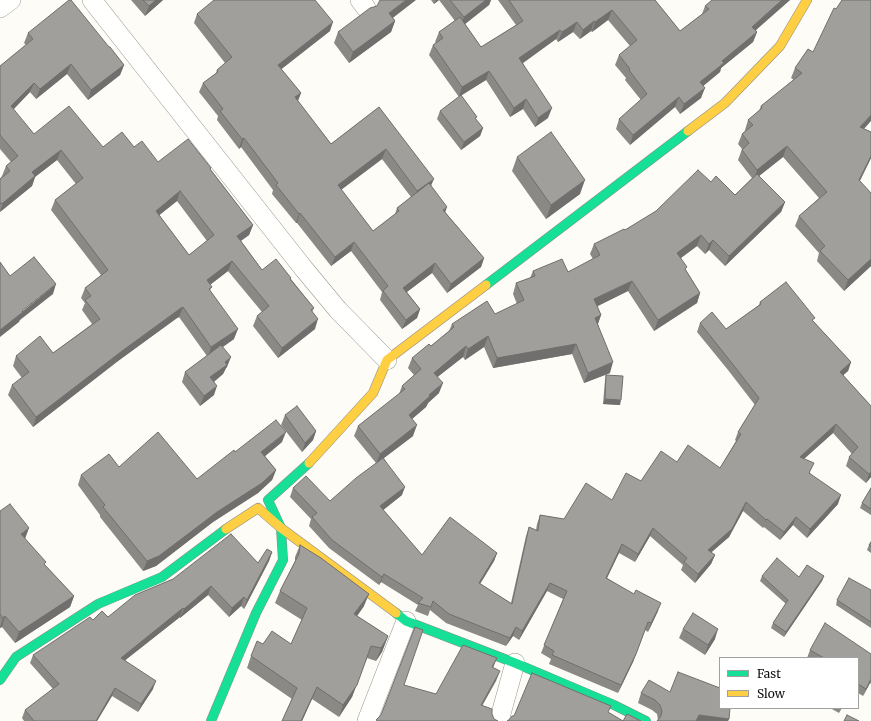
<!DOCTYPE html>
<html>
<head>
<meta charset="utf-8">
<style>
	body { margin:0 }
	#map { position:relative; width:871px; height:721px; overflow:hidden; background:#fdfcf7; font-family:Merriweather,serif }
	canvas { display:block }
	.legend { position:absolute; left:719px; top:657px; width:140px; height:52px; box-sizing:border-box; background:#fff; border:1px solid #a0a0a0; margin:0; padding:5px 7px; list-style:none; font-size:12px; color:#111 }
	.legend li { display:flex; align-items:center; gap:8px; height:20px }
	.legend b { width:20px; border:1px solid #a0a0a0 }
</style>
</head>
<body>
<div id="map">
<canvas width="871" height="721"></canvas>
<ul class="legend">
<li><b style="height:5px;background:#16e098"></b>Fast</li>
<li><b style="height:5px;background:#ffcf43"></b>Slow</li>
</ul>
</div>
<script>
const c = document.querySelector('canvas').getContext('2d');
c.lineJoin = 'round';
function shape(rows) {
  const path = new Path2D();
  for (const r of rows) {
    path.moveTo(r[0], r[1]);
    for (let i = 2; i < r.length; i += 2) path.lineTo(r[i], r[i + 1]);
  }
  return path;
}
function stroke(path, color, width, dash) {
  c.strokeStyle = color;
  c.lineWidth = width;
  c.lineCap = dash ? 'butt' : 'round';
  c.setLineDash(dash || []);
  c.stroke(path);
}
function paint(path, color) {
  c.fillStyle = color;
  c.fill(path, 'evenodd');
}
const street = shape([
	[92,0,304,269,338,310,387,360],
	[360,0,366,8],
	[0,8,11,0],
	[367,721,406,621],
	[499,721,515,663]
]);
const fast = shape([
	[486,285,688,131],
	[396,613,406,621,515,663,614,705,646,721],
	[0,680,16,657,98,604,162,577,226,529],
	[211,721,256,613,283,560,281,528,268,500,309,463]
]);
const slow = shape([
	[688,131,725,103,780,46,807,0],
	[309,463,373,393,387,360,486,285],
	[226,529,258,508,281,528,396,613]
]);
stroke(street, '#979795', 20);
stroke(fast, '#8e8d8b', 10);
stroke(slow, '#8e8d8b', 10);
stroke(street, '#fffffe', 19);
stroke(fast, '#16e098', 9);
stroke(slow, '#ffcf43', 9);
paint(shape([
	[131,0,163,0,145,16],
	[431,0,491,0,489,5,465,24,481,47,516,25,498,0,655,0,680,31,702,14,705,6,712,0,790,0,756,30,757,32,753,42,721,68,720,72,703,86,701,98,680,114,675,107,630,145,616,129,619,119,641,100,625,80,626,78,615,65,619,55,630,46,608,20,592,32,591,31,580,39,573,32,558,42,556,39,523,63,548,118,535,127,523,109,510,117,486,80,461,95,476,120,483,128,480,136,461,150,437,119,440,111,459,97,429,55,433,45,436,43,435,42,439,32,455,21,439,0,434,4],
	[377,6,393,18,395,21,391,32,349,63,334,43,338,32],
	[197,14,330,31,281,69,301,93,298,101,331,144,379,107,431,185,445,212,484,258,481,267,447,293,432,273,407,292,420,309,417,318,402,329,380,300,382,292,351,251,331,266,297,223,296,223,272,194,273,190,241,147,239,149,217,120,218,116,199,92,203,83,216,73,217,70,225,63,194,23],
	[382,159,411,197,397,208,395,214,373,231,341,190],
	[28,33,109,47,124,65,120,75,88,100,67,74,36,99,30,92,13,110,34,134,103,147,134,147,158,162,211,170,253,225,249,235,241,241,262,270,291,279,314,308,312,312,315,329,278,358,253,326,257,316,262,312,228,271,210,285,212,287,210,290,234,339,223,347,227,367,226,368,223,374,214,382,214,395,200,406,182,382,185,372,207,356,179,317,177,318,118,361,33,427,8,395,12,385,22,378,13,366,16,356,53,353,92,324,82,310,85,303,81,298,85,288,101,275,51,210,55,200,76,184,57,160,35,177,32,186,0,212,0,179,2,176,6,166,11,162,0,149,0,66,26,45,24,43],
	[177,201,207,241,189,255,159,215],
	[808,49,864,129,871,132,871,158,860,181,871,266,844,291,817,261,819,253,795,226,799,216,819,198,783,157,759,176,785,202,781,212,725,266,709,250,705,254,697,246,681,258,686,270,700,293,697,303,654,331,628,291,597,306,601,315,598,324,610,373,584,383,572,354,493,368,484,347,465,360,463,357,437,377,439,393,428,403,426,407,412,419,413,436,384,458,402,495,383,510,422,555,497,553,494,561,480,584,511,603,526,536,529,527,536,530,537,524,540,515,564,519,612,500,641,481,677,462,720,468,736,441,735,440,738,432,755,405,728,370,697,332,700,323,726,329,759,305,760,302,814,322,851,362,848,371,843,375,871,406,871,477,866,483,846,466,849,457,852,454,833,433,804,459,810,473,838,504,807,538,793,525,780,540,764,527,763,528,743,511,729,537,711,552,715,555,711,564,695,583,681,570,683,565,650,536,635,562,619,553,607,578,658,611,648,632,645,630,633,662,618,693,549,664,551,659,541,653,563,599,547,591,519,640,513,636,506,646,446,623,430,610,428,616,415,611,418,605,381,582,379,585,329,548,309,526,311,519,290,497,293,488,330,501,376,463,354,436,358,426,399,394,402,386,414,375,408,368,412,358,431,346,449,331,452,324,495,314,517,304,513,294,516,283,530,278,533,271,568,272,593,259,590,254,594,244,625,230,711,182,735,195,752,178,738,160,742,149,738,144,742,134,745,131,745,130,748,120,759,111,761,106,794,80,791,78,795,68],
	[517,157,580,194,546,219,512,171],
	[606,375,620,405,603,404,605,380],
	[285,415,316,431,313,440,302,452,281,425],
	[282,442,265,456,276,470,272,480,258,493,213,522,156,566,143,571,100,517,100,515,78,485,81,475,197,479,235,452],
	[871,488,871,515,860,508,862,503],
	[0,511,25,539,45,565,74,596,70,607,15,643,2,627,0,628],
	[871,542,871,553,867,550,869,545],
	[300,545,364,606,357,616,388,636,382,652,376,661,367,658,352,697,339,717,312,699,302,721,282,721,292,699,247,668,251,656,263,644,291,644,302,620,275,603,280,591,295,561,295,557],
	[272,552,269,561,244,609,241,606,229,617,208,595,180,618,180,617,125,660,153,689,138,712,112,696,97,721,24,721,22,718,25,710,53,689,30,663,33,655,93,620,108,617,258,563],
	[762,576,799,577,824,576,822,581,784,637,771,628,773,623,786,604,760,581],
	[871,590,871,628,836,605,837,600],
	[683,629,715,639,705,655,679,638],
	[810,650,871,654,871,684,870,683,863,696,858,693,858,658,807,658],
	[670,692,729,719,728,721,657,721,658,720,657,714,652,710,638,703,641,693],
	[830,708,842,708,839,713]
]), '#8a8986');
paint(shape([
	[156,0,163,0,145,16,149,6],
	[406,0,416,0,385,24,389,13],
	[436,0,439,0,434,4],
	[486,0,491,0,489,5,460,28,464,17],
	[782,0,790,0,749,36,752,27],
	[612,10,608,20,592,32,595,22],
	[395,21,391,32,349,63,353,52],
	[594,21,591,31,580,39,583,30],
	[333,22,330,31,274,75,278,65],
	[577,22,573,32,558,42,562,32],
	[560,30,556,39,516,68,519,58],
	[757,32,753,42,721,68,720,72,696,92,700,82,722,61],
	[71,64,67,74,36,99,40,89],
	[124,65,120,75,88,100,91,90],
	[489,71,486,80,459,97,462,87],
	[34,83,30,92,7,116,11,106],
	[705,88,701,98,680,114,684,104],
	[301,93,297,102,295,97],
	[679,97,675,107,630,145,633,135],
	[526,99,523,109,510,117,514,108],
	[552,108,548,118,535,127,538,118],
	[871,115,871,121,856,138,860,127],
	[483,128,480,136,461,150,464,142],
	[244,138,241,147,239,149,242,139],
	[787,146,783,157,754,180,757,170],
	[386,149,382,159,334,195,338,185],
	[61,150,57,160,35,177,32,186,0,212,3,203,32,172],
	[871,156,871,158,855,190,859,180],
	[434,179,430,188,414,200,417,191],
	[585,180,580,194,546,219,551,205],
	[180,191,177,201,152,221,156,211],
	[785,202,781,212,725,266,729,256],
	[447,207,444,216,443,210],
	[300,213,297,223,296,223,299,214],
	[253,225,249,235,233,246,237,236],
	[701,235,697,246,674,263,677,253],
	[713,240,709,250,705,254,709,244],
	[354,242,351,251,331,266,335,257],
	[484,258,481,267,447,293,451,284],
	[871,259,871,266,844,291,848,280],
	[232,261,228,271,203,290,207,280],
	[435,263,432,273,400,297,403,288],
	[632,281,628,291,590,310,594,299],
	[56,284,53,294,20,320,19,322,0,337,0,330],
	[700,293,697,303,654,331,658,320],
	[183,307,179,317,177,318,118,361,33,427,36,417,122,351,181,308],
	[420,309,417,318,402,329,406,320],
	[601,315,597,326,595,318],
	[318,319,315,329,278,358,282,348],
	[238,329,234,339,208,357,211,347],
	[488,336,484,347,465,360,468,349],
	[576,344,572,354,493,368,497,358],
	[466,346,463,357,430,383,434,373],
	[231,357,227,367,226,368,223,374,207,387,210,377,225,362],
	[613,362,610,373,584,383,588,373],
	[851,362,848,371,837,381,840,372],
	[443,383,439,393,428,403,426,407,405,425,409,415,429,395],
	[217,386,214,395,200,406,204,396],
	[605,399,621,400,620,405,603,404],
	[836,424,833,433,797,465,800,457],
	[417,425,413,436,376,464,380,454],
	[316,431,313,440,302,452,305,443],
	[286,432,282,442,258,462,261,452],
	[276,470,272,480,258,493,213,522,156,566,143,571,147,561,217,512],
	[871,472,871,477,866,483,869,474],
	[405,487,402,495,377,515,380,506],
	[841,495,838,504,807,538,810,529],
	[746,502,743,511,729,537,705,558,708,550],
	[796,517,793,525,780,540,784,532],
	[29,528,25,539,21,534],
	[653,528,650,536,635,562,638,554],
	[622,544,619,553,603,586,606,578],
	[272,552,269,561,244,609,247,600],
	[497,553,494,561,475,592,479,583],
	[715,555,711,564,695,583,698,574],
	[384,574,381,582,379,585,382,577],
	[824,576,822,581,784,637,786,632],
	[550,583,547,591,519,640,522,631],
	[211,586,208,595,180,618,184,609],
	[369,594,364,606,350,626,354,614],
	[74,596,70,607,15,643,19,632],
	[244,597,241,606,229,617,232,608],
	[661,603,658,611,648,632,651,623],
	[183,608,180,617,118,666,121,658],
	[5,616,2,627,0,628,3,618],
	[648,622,633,662,618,693,621,685],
	[516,627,513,636,506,646,510,638],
	[718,629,715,639,705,655,708,645],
	[388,636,382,652,376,661,381,648],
	[371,646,352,697,339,717,343,705],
	[497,658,493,668,492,667],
	[500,671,496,681,477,715,481,705],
	[871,679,870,683,863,696,866,689],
	[156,681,153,689,138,712,141,704],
	[317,687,312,699,302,721,301,721],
	[115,688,112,696,97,721,96,721],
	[699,715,729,719,728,721,696,721]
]), '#716f6d');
const building = shape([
	[69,0,71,0,109,47,110,47,124,65,91,90,71,64,40,89,34,83,11,106,34,134,69,106,103,147,122,132,134,147,142,141,158,162,188,139,211,168,210,169,253,225,237,236,262,270,276,259,291,278,290,279,314,308,311,310,318,319,282,348,257,316,269,306,232,261,207,280,212,287,209,289,238,329,211,347,183,307,181,308,122,351,36,417,12,385,29,372,16,356,40,336,53,353,100,319,85,300,91,296,85,288,108,270,55,200,83,178,61,150,32,172,35,176,3,203,2,203,0,204,0,179,10,171,6,166,18,156,0,135,0,66,33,39,28,33,69,0],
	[180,191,214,235,189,255,156,211,180,191],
	[143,0,156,0,149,6,143,0],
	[214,0,315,0,333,22,278,65,301,93,295,97,331,144,379,107,434,179,417,191,386,149,338,185,373,231,399,211,397,208,429,183,447,207,443,210,484,258,451,284,435,263,403,288,420,309,406,320,383,291,388,286,354,242,335,257,300,213,299,214,276,185,278,183,244,138,242,139,220,111,223,109,203,83,218,72,217,70,232,57,197,14,214,0],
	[380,0,406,0,389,13,395,21,353,52,338,32,370,8,377,6,380,0],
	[450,0,486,0,464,17,450,0],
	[509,0,655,0,680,31,709,9,705,6,712,0,782,0,752,27,757,32,722,61,724,63,700,82,705,88,684,104,679,97,633,135,619,119,647,94,629,70,630,69,619,55,637,40,612,10,595,22,594,21,583,30,577,22,562,32,560,30,519,58,552,108,538,118,526,99,514,108,489,71,462,87,433,45,443,38,439,32,460,17,481,47,523,21,509,0],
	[842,0,871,0,871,115,860,127,871,132,871,156,859,180,871,193,871,259,848,280,820,251,825,246,799,216,827,192,787,146,757,170,742,150,749,143,742,134,753,125,748,120,762,108,761,106,802,73,795,68,808,49,813,52,834,8,836,9,842,0],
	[461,95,477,117,475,118,483,128,464,142,440,111,461,95],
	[551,132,585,180,551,205,517,157,551,132],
	[698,170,711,182,716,176,735,195,757,174,785,202,729,256,713,240,709,244,701,235,677,253,687,267,685,269,700,293,658,320,632,281,594,299,601,315,595,318,613,362,588,373,576,344,497,358,488,336,468,349,466,346,434,373,443,383,429,395,430,396,409,415,417,425,380,454,358,426,405,389,402,386,421,369,412,358,429,344,431,346,454,327,452,324,487,301,495,314,524,300,516,283,535,276,533,271,562,259,568,272,600,255,594,244,624,229,625,230,656,211,698,170],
	[34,257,56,284,22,311,23,312,0,330,0,262,10,276,34,257],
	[786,282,815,318,812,320,851,362,840,372,871,406,871,472,869,474,849,457,858,447,836,424,800,457,814,463,809,473,841,495,810,529,796,517,784,532,767,519,766,520,746,502,732,529,708,550,715,555,698,574,684,562,687,558,653,528,638,554,622,544,606,578,634,594,636,590,661,603,651,623,648,622,636,654,621,685,552,655,554,651,544,645,567,591,550,583,522,631,516,627,510,638,449,614,433,601,431,607,418,603,423,598,384,574,382,577,332,540,312,517,317,513,293,488,306,476,330,501,356,478,383,458,405,487,380,506,422,555,450,517,497,553,479,583,512,604,529,527,538,531,540,515,564,519,586,483,612,500,626,473,641,481,661,451,677,462,688,445,720,468,741,434,738,432,759,398,731,362,700,323,712,312,726,329,761,304,760,302,786,282],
	[221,345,231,357,225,362,227,365,210,377,217,386,204,396,185,372,221,345],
	[606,375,623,376,621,400,605,399,606,375],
	[297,406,316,431,305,443,285,415,297,406],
	[276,420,286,432,261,452,276,470,262,483,217,512,159,556,147,561,103,507,105,505,81,475,109,454,119,467,158,432,197,479,234,450,235,452,276,420],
	[871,488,871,509,862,503,871,488],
	[10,504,29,528,21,534,46,562,44,564,74,596,19,632,5,616,3,618,0,614,0,511,10,504],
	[231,534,258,563,267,549,272,552,247,600,244,597,232,608,211,586,184,609,183,608,121,658,156,681,141,704,115,688,96,721,97,721,34,721,25,710,59,684,33,655,90,617,93,620,102,611,108,617,135,595,173,579,231,534],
	[871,542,871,547,869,545,871,542],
	[300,545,321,558,369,594,354,614,388,636,386,640,381,648,371,646,357,685,343,705,317,687,301,721,282,721,297,688,251,656,257,641,263,644,272,631,291,644,307,608,280,591,299,554,300,545],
	[777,558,799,577,807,565,824,576,786,632,773,623,788,600,762,576,777,558],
	[849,578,871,590,871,622,837,600,849,578],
	[693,613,718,629,708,645,683,629,693,613],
	[825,623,871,654,871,679,866,689,858,684,858,658,824,658,810,650,825,623],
	[415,627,423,630,404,685,436,694,463,645,497,658,492,667,500,671,481,705,492,709,492,714,494,719,498,721,378,721,376,720,381,715,415,627],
	[678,672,720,688,720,708,730,708,729,719,699,715,696,721,657,721,661,716,662,711,660,705,655,700,641,693,649,680,670,692,678,672],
	[532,673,611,706,608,712,623,721,627,714,641,721,507,721,510,719,512,716,514,716,532,673],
	[847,715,859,721,844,721,847,715]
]);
paint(building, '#a19f9c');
stroke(building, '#716f6d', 1);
</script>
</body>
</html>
